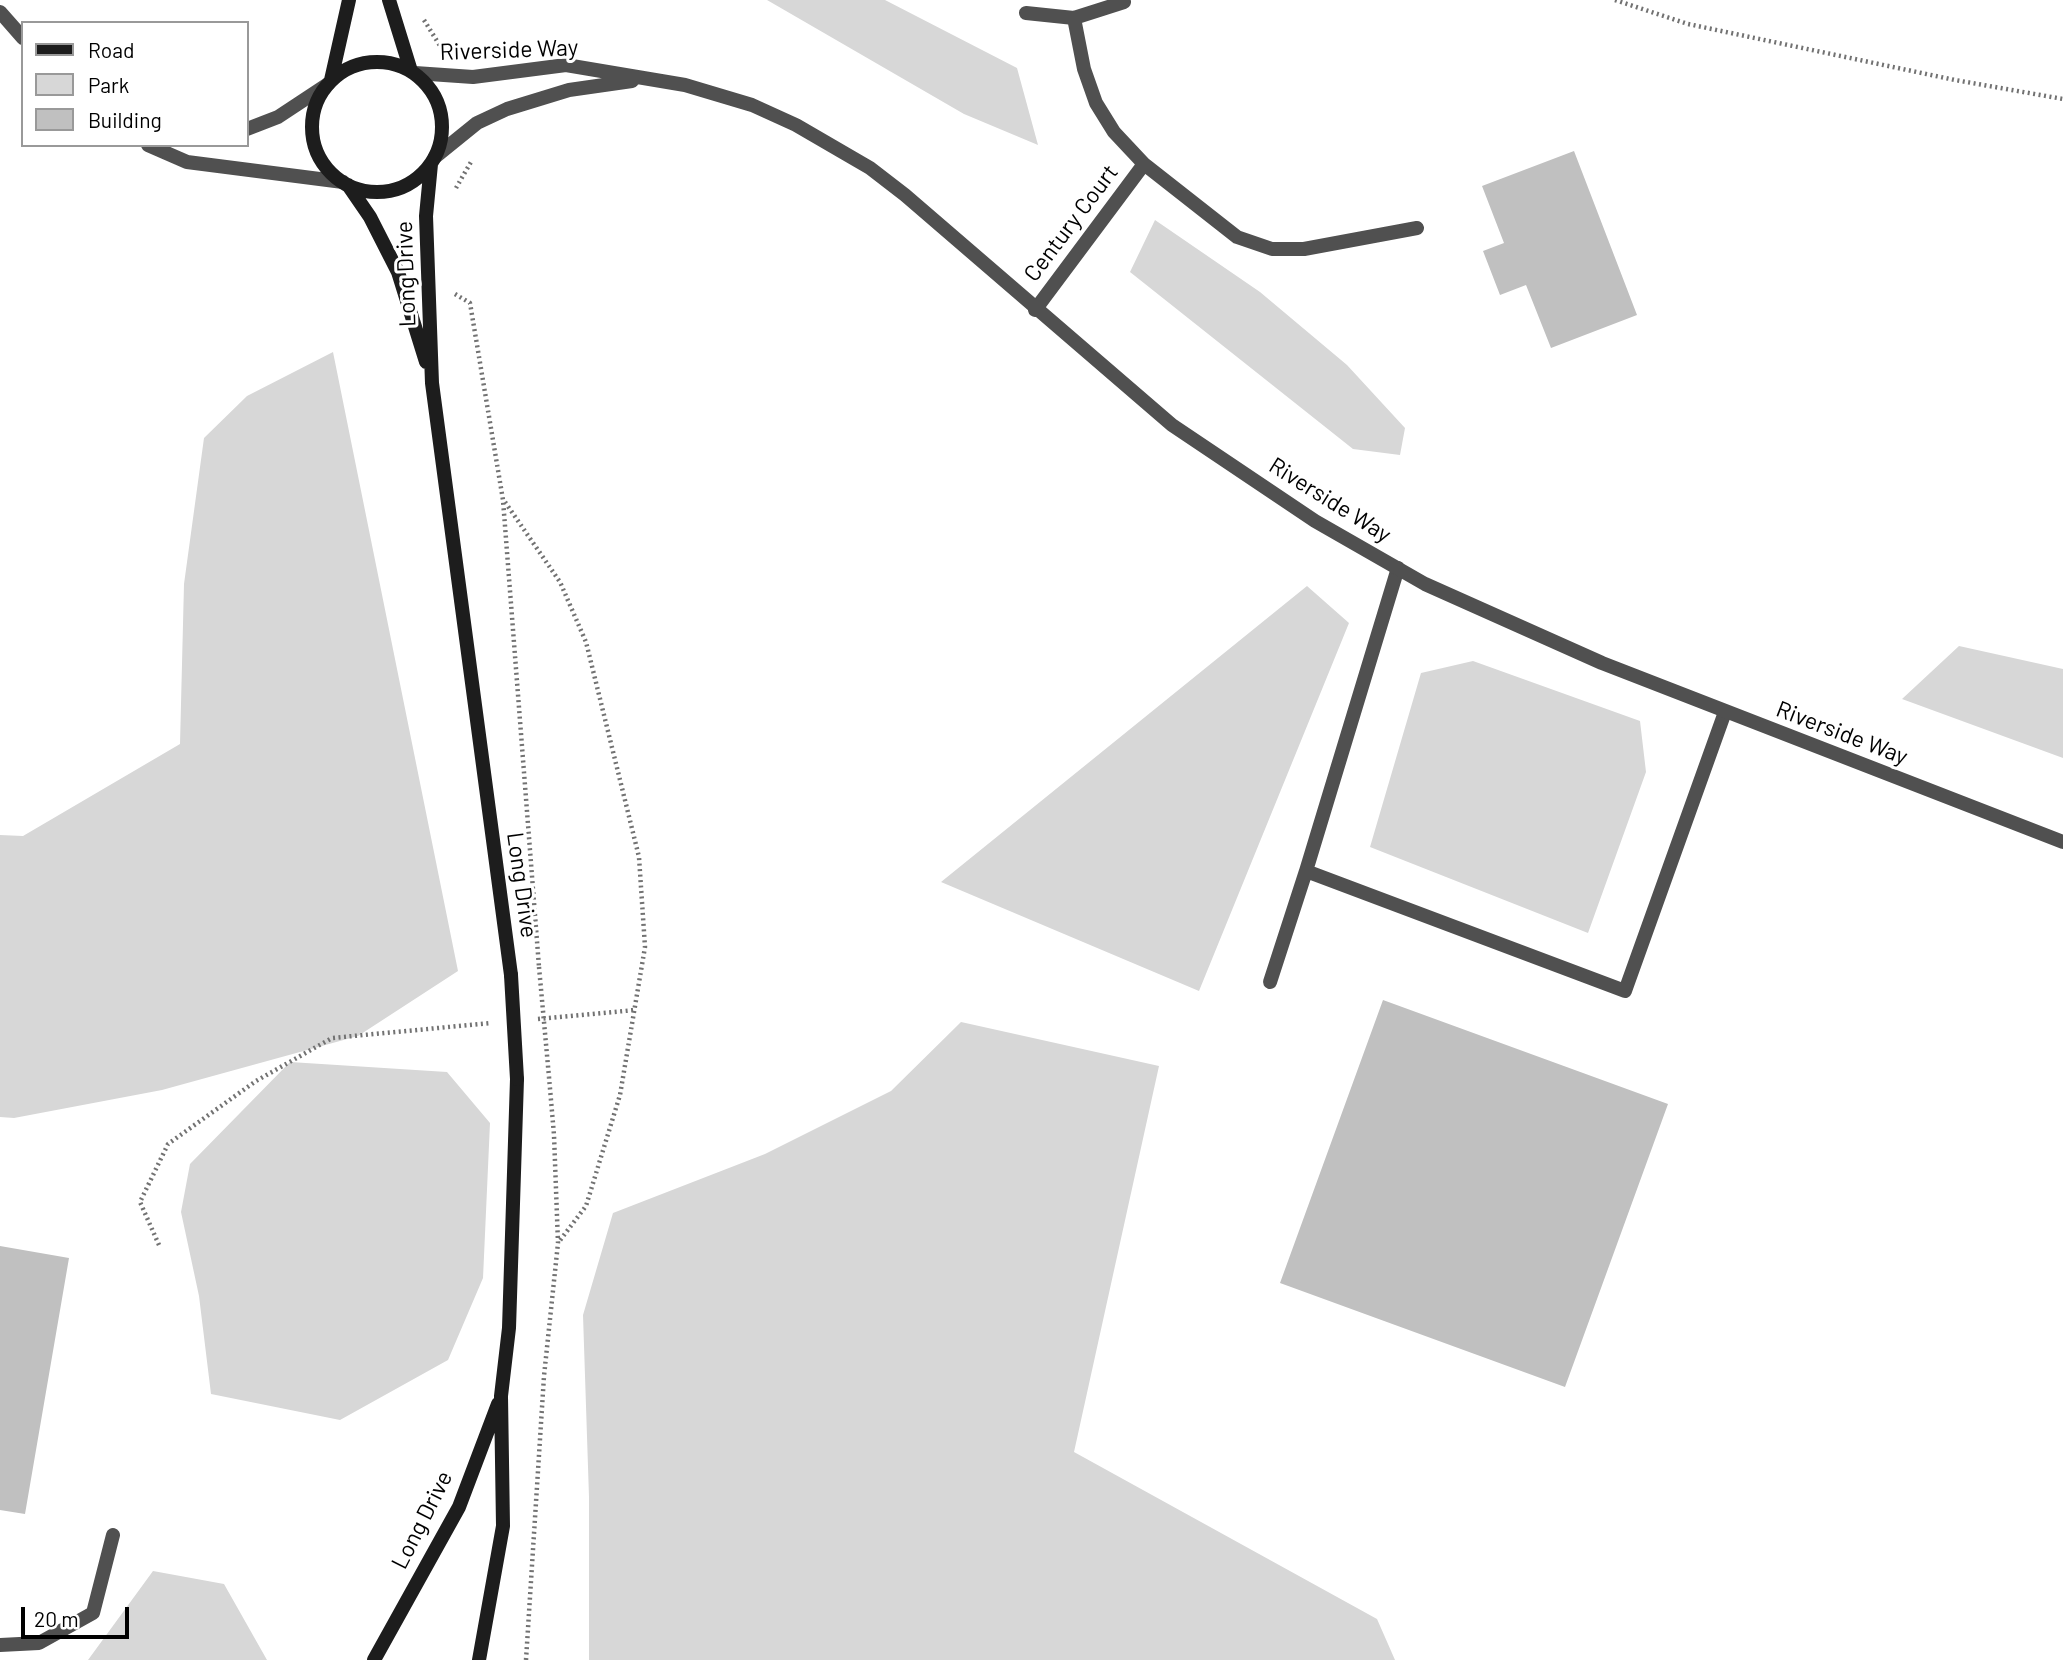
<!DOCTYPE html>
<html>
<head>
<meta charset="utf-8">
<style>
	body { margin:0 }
	#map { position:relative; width:2063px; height:1660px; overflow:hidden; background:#fff; font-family:Barlow,sans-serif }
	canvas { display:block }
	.legend { position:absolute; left:21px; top:21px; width:228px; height:126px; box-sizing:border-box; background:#fff; border:2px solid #999; margin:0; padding:9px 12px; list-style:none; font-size:21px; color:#000 }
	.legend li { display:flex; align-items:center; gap:14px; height:35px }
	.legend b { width:35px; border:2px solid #999 }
	.scale { position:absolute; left:21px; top:1607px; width:108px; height:32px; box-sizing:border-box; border:4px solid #000; border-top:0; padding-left:9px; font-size:21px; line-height:24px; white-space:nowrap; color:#000; -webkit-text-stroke:5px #fff; paint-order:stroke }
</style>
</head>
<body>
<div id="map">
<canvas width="2063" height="1660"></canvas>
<ul class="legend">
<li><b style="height:9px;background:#1d1d1d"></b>Road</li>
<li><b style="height:19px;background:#d7d7d7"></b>Park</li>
<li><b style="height:19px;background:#c0c0c0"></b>Building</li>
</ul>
<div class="scale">20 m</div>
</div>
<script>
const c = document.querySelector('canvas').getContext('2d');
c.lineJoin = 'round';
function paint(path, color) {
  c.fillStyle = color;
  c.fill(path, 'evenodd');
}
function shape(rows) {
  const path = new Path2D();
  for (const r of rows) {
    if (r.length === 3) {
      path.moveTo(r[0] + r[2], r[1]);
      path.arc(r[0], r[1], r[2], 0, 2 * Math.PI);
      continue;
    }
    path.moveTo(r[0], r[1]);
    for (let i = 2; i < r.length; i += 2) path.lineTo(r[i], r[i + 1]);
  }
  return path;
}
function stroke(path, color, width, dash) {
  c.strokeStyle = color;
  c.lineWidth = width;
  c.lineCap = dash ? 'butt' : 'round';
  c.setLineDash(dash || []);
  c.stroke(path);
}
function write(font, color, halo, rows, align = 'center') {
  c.font = font + ' Barlow,sans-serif';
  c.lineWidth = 6;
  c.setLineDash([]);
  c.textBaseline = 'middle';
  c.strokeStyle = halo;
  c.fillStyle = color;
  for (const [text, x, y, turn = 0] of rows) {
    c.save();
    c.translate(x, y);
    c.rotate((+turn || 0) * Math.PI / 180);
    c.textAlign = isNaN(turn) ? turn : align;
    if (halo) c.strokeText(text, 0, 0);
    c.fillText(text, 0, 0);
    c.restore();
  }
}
paint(shape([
	[767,0,885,0,1017,68,1038,145,964,114],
	[1155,220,1260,292,1347,365,1405,428,1400,455,1353,449,1130,272],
	[333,352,458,971,358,1036,162,1090,14,1118,0,1117,0,835,23,836,180,744,184,584,204,438,247,396],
	[1307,586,1349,623,1199,991,941,882],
	[1959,646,2063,669,2063,758,1902,699],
	[1473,661,1640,721,1646,772,1588,933,1370,847,1421,673],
	[961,1022,1159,1066,1074,1452,1377,1619,1395,1660,589,1660,589,1497,583,1315,613,1213,765,1154,891,1091],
	[290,1062,447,1072,490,1123,483,1278,448,1360,340,1420,211,1394,199,1296,181,1212,190,1164],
	[153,1571,224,1584,267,1660,88,1660]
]), '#d7d7d7');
paint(shape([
	[1574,151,1637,315,1551,348,1526,285,1500,295,1483,251,1504,243,1482,186],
	[1383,1000,1668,1104,1565,1387,1280,1283],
	[0,1246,69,1258,25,1514,0,1510]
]), '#c0c0c0');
stroke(shape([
	[1615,0,1688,24,1955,80,2063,99],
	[424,20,442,49],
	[456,188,471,162],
	[455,294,470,303,503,500,539,967],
	[505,502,560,582,586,642,639,857,645,947,620,1095,586,1206,558,1243],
	[538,1019,635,1010],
	[159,1245,140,1202,168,1144,256,1081,332,1038,491,1023],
	[526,1660,544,1376,558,1243,554,1135,549,1077]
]), '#727272', 4.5, [2, 3.5]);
stroke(shape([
	[1398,568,1306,871,1625,991,1725,712],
	[1270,982,1306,871]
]), '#505050', 14);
stroke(shape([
	[0,12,23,38],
	[1026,13,1074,18,1124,2],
	[1074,18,1084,69,1096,103,1114,132,1144,164,1237,237,1272,249,1304,249,1417,228],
	[415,73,473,77,566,65,685,85,752,105,796,125,870,168,905,195,1172,425,1315,521,1425,584,1602,663,2063,842],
	[247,129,278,117,328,84],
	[148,145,187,162,343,182],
	[435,157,477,123,507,109,569,90,632,81],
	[1035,310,1144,164],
	[0,1645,39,1643,93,1613,113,1535]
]), '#505050', 14);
stroke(shape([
	[389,0,411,71],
	[377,127,65],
	[331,80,349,0],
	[431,164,426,216,432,383,511,975],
	[348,185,370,217,398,272,426,362],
	[374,1660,459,1507,498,1404],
	[479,1660,503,1526,501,1396,509,1328,517,1079]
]), '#1d1d1d', 14);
stroke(shape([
	[539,967,549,1077]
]), '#727272', 4.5, [2, 3.5]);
stroke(shape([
	[511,975,517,1079]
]), '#1d1d1d', 14);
write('23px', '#000', '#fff', [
	["Riverside Way",509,50,-2],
	["Century Court",1071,223,-53],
	["Long Drive",406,274,-92],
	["Riverside Way",1330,500,32],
	["Riverside Way",1842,733,21],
	["Long Drive",522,885,82],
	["Long Drive",422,1520,-63]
]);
</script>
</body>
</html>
